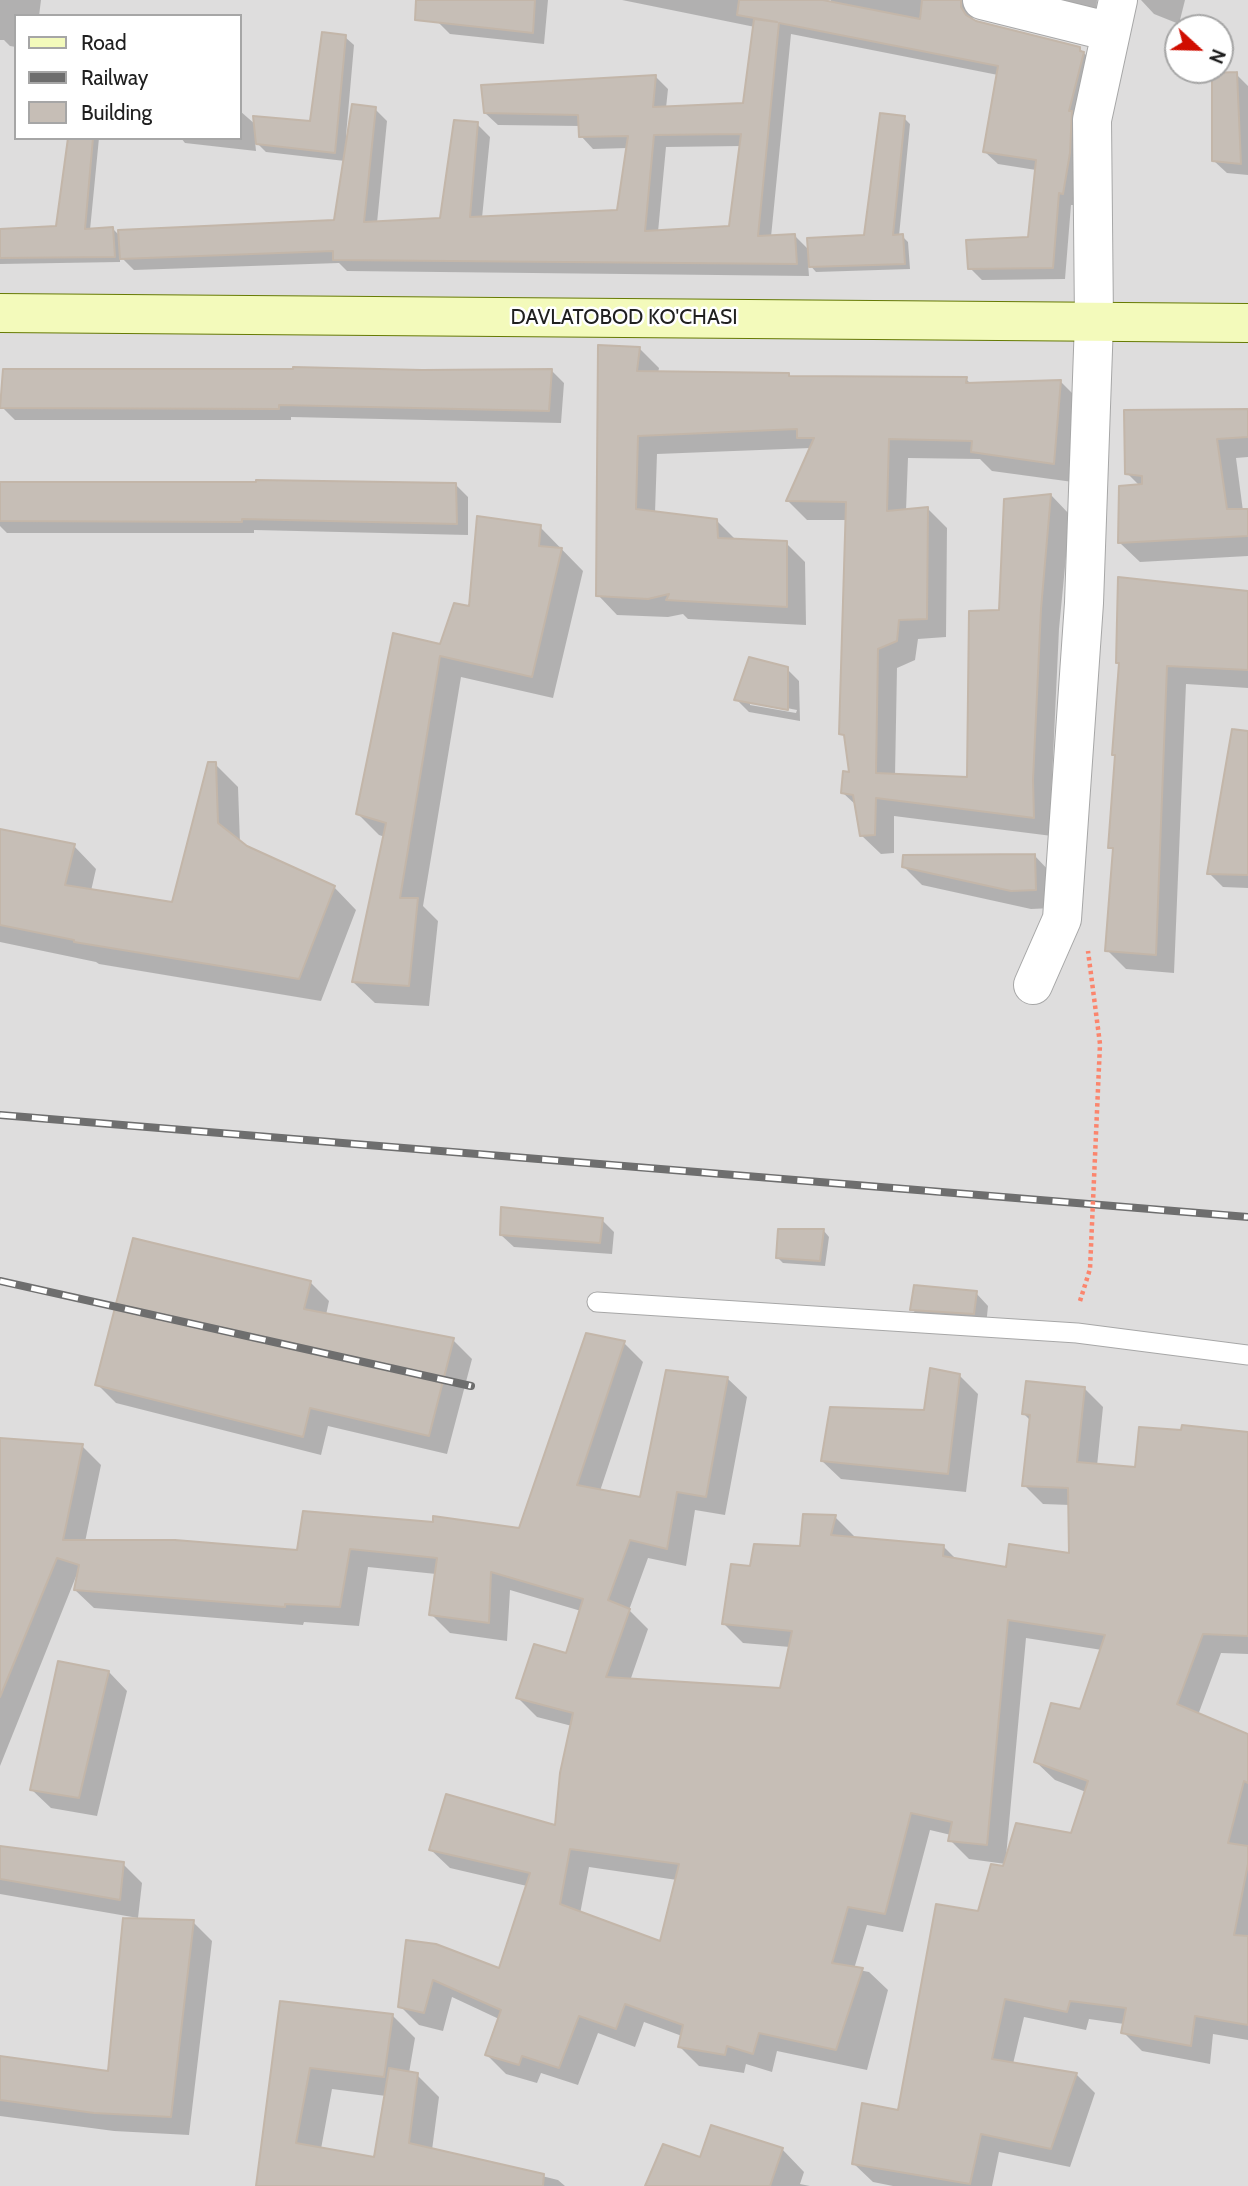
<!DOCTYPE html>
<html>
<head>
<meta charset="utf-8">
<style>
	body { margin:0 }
	#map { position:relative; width:1248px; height:2186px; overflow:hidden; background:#f1eee7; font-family:Cabin,sans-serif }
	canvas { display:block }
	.legend { position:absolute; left:14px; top:14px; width:228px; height:126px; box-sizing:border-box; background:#fff; border:2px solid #a6a6a6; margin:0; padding:9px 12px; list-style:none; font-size:21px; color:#202020 }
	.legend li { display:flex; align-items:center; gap:14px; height:35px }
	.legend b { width:35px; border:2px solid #a6a6a6 }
	.north { position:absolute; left:1164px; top:14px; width:70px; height:70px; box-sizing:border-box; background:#fff; border:2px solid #a6a6a6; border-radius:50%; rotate:112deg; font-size:19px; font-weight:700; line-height:28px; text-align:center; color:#202020 }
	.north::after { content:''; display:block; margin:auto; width:24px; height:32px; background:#d00d00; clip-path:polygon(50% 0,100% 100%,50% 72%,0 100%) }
</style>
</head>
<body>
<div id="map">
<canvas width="1248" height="2186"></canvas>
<ul class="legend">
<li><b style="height:9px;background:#f3fabb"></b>Road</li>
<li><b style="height:9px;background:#6e6e6e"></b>Railway</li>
<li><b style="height:19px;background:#c6beb6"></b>Building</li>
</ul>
<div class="north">N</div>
</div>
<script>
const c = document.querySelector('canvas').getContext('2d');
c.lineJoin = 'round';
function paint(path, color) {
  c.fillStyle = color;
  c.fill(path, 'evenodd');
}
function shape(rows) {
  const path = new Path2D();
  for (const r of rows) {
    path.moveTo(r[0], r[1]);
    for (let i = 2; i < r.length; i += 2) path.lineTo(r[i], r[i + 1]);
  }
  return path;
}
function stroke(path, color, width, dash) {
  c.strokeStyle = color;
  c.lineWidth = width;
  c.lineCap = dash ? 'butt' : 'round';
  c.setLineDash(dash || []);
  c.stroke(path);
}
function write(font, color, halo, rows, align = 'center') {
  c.font = font + ' Cabin,sans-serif';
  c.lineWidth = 5;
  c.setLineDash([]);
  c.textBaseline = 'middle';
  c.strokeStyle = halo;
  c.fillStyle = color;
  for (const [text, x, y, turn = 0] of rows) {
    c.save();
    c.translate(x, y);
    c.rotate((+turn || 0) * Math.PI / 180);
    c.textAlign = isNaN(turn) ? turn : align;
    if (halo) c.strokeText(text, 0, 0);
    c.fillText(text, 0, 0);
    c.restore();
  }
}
paint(shape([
	[0,0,1248,0,1248,2186,0,2186],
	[16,16,240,16,240,138,16,138],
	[1178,28,1220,28,1220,70,1178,70]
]), '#dedddd');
paint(shape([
	[0,0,41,0,39,16,16,16,16,47,10,46,4,40,0,40],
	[440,0,548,0,544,44,450,34,437,21],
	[622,0,815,0,830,3,831,0,977,0,972,9,973,21,1079,48,1092,61,1075,205,1071,205,1065,279,982,280,970,268,1030,238,1036,170,998,164,985,152,998,75,791,34,771,237,795,236,809,250,865,237,904,118,910,124,899,236,902,236,908,242,910,269,816,272,808,263,809,276,347,271,339,263,134,270,120,256,120,262,0,264,0,231,57,228,70,138,99,138,90,230,113,229,120,236,336,222,345,161,266,152,255,141,256,151,185,143,181,138,240,138,240,111,256,125,311,123,345,37,354,45,346,136,348,136,375,109,387,121,377,223,442,220,477,124,490,137,482,218,619,211,628,148,593,149,581,136,580,126,498,125,485,113,655,76,668,89,666,108,744,104,755,27],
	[742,146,731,227,658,232,666,147],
	[1039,0,1097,0,1096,14],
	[1141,0,1185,0,1179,24,1154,14],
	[1236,74,1248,86,1248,175,1227,173,1214,161],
	[640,349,659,368,658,373,789,375,792,378,966,379,971,384,1061,382,1080,401,1073,482,992,471,980,459,908,458,906,511,928,509,947,528,946,637,918,639,915,660,897,668,895,776,969,779,1001,612,1051,495,1070,515,1059,629,1051,801,1052,836,894,816,894,853,881,854,861,835,857,806,843,793,851,773,846,738,841,733,847,520,807,520,788,501,811,448,657,454,655,513,716,520,736,540,786,543,805,562,806,625,688,619,683,614,668,617,617,615,598,595],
	[422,371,552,371,564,383,561,423,291,417,291,420,15,420,2,407],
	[1248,411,1248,457,1236,458,1243,511,1248,511,1248,556,1140,562,1120,543,1140,486,1127,473],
	[0,484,456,485,468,497,468,535,254,530,254,533,7,533,0,526],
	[540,527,583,571,553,698,461,677,423,906,438,921,429,1006,375,1003,353,982,385,837,379,835,358,814,441,646],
	[1248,593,1248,688,1186,684,1174,973,1126,969,1107,950,1114,851,1110,847,1117,758,1114,754,1121,665,1118,662],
	[787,669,799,681,800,721,749,712,736,699],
	[750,701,797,710,796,713,750,705],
	[1248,740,1248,888,1223,887,1209,873],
	[215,764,238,787,240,843,334,887,356,910,321,1001,99,964,96,962,0,942,0,831,74,846,96,869,91,891,173,904],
	[1034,855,1052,874,1053,908,1031,909,922,885,903,866],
	[602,1220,614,1232,612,1254,514,1247,501,1235],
	[824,1231,829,1237,825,1266,783,1263,778,1258],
	[134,1240,311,1283,329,1301,326,1315,453,1340,472,1359,447,1454,328,1426,321,1455,116,1403,97,1384],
	[976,1293,988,1306,986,1326,924,1322,912,1309],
	[624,1343,643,1362,600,1491,642,1499,728,1379,747,1397,725,1515,695,1510,686,1566,648,1558,629,1610,648,1629,630,1681,782,1690,790,1647,743,1643,724,1624,752,1568,802,1548,835,1517,854,1536,853,1539,943,1546,957,1560,1008,1569,1071,1555,1070,1505,1043,1504,1024,1485,1031,1421,1024,1414,1084,1388,1103,1407,1097,1466,1137,1468,1248,1434,1248,1654,1221,1653,1198,1715,1248,1736,1248,2040,1213,2034,1210,2064,1142,2051,1123,2032,1124,2024,1089,2019,1086,2030,1024,2017,1013,2064,1076,2074,1095,2093,1070,2167,999,2152,992,2186,893,2186,873,2182,854,2164,899,2112,979,1913,1004,1868,1006,1864,969,1859,950,1840,951,1835,930,1830,903,1932,867,1925,854,1969,869,1972,888,1990,867,2070,777,2051,772,2072,746,2064,744,2073,699,2066,680,2047,682,2036,644,2022,635,2047,598,2033,578,2085,541,2073,537,2083,506,2074,487,2055,499,2019,452,1997,443,2031,419,2025,400,2006,408,1942,500,1970,527,1886,450,1868,431,1850,556,1827,572,1726,537,1717,518,1698,567,1655,581,1611,510,1590,507,1641,450,1633,431,1614,436,1574,368,1567,359,1626,304,1622,303,1625,94,1608,75,1590,79,1575,77,1574,0,1766,0,1439,82,1446,101,1465,85,1542,298,1552,521,1530],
	[1026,1638,1102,1650,1081,1711,1036,1762,1055,1780,1086,1792,1072,1835,1006,1857],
	[589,1867,677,1880,661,1943,580,1914],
	[960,1376,978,1394,966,1492,841,1479,822,1461,926,1411],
	[109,1672,127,1691,97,1816,51,1808,32,1790],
	[0,1848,123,1864,142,1883,138,1918,0,1894],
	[193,1922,212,1941,189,2135,114,2131,0,2116,0,2058,110,2073],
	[281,2003,393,2016,415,2038,409,2073,417,2075,439,2097,432,2150,457,2186,258,2186],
	[332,2089,386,2096,375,2159,321,2149],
	[782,2149,804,2172,800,2184,810,2186,647,2186,701,2159],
	[481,2161,558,2180,565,2186,476,2186]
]), '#0003');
const building = shape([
	[416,0,535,0,533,33,415,20,416,0],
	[739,0,823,0,920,19,922,0,961,0,961,7,966,15,976,21,1080,47,1080,51,1084,52,1069,111,1072,111,1070,153,1063,194,1059,193,1053,268,968,269,966,240,1028,237,1036,160,983,152,998,66,779,23,758,236,795,234,797,264,333,260,333,251,120,259,118,230,334,220,352,104,376,107,364,222,440,218,454,120,478,122,470,217,617,210,628,136,579,137,578,115,484,113,481,85,656,75,653,107,743,103,754,19,777,22,737,15,739,0],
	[741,134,729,226,645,231,654,135,741,134],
	[322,32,346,35,335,153,256,144,253,116,310,121,322,32],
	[1237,72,1241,164,1212,161,1212,73,1237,72],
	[880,113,905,116,893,235,903,234,905,264,809,267,807,238,864,235,880,113],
	[68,138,93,138,85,229,113,227,115,257,0,258,0,229,56,226,68,138],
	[598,345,640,347,637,371,789,373,789,376,967,377,966,383,1061,380,1054,464,971,452,972,441,889,439,887,511,928,507,927,619,899,620,897,641,878,649,876,773,967,777,969,611,999,610,1004,499,1051,494,1041,609,1033,780,1034,818,876,798,875,835,860,836,853,795,841,793,843,771,849,772,844,735,839,734,846,502,786,501,814,438,797,438,797,429,638,436,636,509,717,519,718,538,787,541,787,607,666,600,669,594,648,599,596,596,598,345],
	[293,367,422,370,552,369,549,411,279,405,279,409,0,408,3,369,293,369,293,367],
	[1248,409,1248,437,1217,439,1227,509,1248,509,1248,536,1118,543,1119,486,1142,484,1142,476,1125,474,1124,410,1248,409],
	[256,480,456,483,457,524,242,519,242,522,0,521,0,482,256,482,256,480],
	[477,516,541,525,539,546,562,548,532,677,440,656,400,898,418,898,409,986,352,982,386,823,356,814,393,633,440,644,454,603,469,606,477,516],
	[1118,577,1248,591,1248,670,1167,666,1156,955,1105,951,1113,848,1108,848,1115,755,1112,755,1119,663,1116,663,1118,577],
	[749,657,788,667,788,710,734,700,749,657],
	[1232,729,1248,731,1248,875,1207,874,1232,729],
	[208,762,216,762,218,823,247,846,335,886,299,979,74,942,74,940,0,925,0,829,75,844,65,885,172,902,208,762],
	[1035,854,1036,890,1011,891,902,867,903,855,1035,854],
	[501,1207,603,1218,600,1243,500,1235,501,1207],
	[778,1229,824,1229,820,1261,776,1258,778,1229],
	[133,1238,311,1281,304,1309,454,1338,429,1436,310,1408,303,1437,95,1385,133,1238],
	[914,1285,977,1291,974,1314,910,1310,914,1285],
	[586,1333,625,1341,577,1485,640,1497,666,1370,728,1377,706,1497,677,1492,667,1549,630,1540,608,1600,630,1609,606,1677,780,1688,792,1631,722,1624,731,1564,750,1566,754,1544,800,1546,803,1514,836,1515,831,1535,944,1545,943,1556,1006,1567,1009,1544,1069,1553,1068,1488,1022,1486,1030,1415,1022,1414,1026,1381,1085,1387,1077,1462,1135,1467,1139,1427,1181,1430,1182,1425,1248,1432,1248,1636,1203,1634,1177,1704,1248,1734,1248,1783,1244,1781,1228,1843,1248,1846,1248,1864,1234,1935,1248,1936,1248,2025,1195,2016,1191,2046,1121,2033,1126,2008,1070,2001,1067,2012,1005,1999,992,2059,1077,2073,1051,2149,981,2134,970,2184,852,2164,862,2103,898,2110,936,1904,978,1911,991,1864,1003,1866,1016,1823,1071,1833,1088,1781,1034,1762,1051,1703,1080,1709,1105,1635,1008,1620,987,1845,948,1841,952,1822,911,1813,885,1914,848,1907,832,1963,863,1968,836,2050,759,2033,753,2054,727,2046,725,2055,678,2047,683,2025,625,2004,616,2029,579,2016,559,2068,522,2056,519,2065,485,2055,501,2010,433,1980,424,2013,398,2007,406,1940,436,1944,499,1968,530,1873,429,1850,446,1794,555,1825,560,1773,573,1713,516,1698,534,1644,566,1653,583,1599,491,1572,489,1623,429,1615,437,1558,350,1549,340,1607,285,1604,285,1607,74,1590,79,1565,57,1558,0,1697,0,1438,83,1444,63,1540,175,1540,297,1550,303,1511,433,1522,433,1516,519,1528,586,1333],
	[570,1849,679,1864,660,1941,560,1904,570,1849],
	[930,1368,960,1374,948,1474,821,1461,830,1407,924,1410,930,1368],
	[58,1661,109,1671,79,1798,30,1790,58,1661],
	[0,1846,124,1862,120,1900,0,1879,0,1846],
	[123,1918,194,1920,171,2117,94,2113,0,2100,0,2056,108,2071,123,1918],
	[280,2001,393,2014,384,2077,310,2068,296,2143,374,2157,389,2068,418,2073,409,2143,544,2174,543,2186,256,2186,280,2001],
	[711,2125,783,2148,770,2186,645,2186,663,2144,700,2157,711,2125]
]);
paint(building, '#c6beb6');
stroke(building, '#c3b6a9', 2);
const lane = shape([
	[597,1302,1077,1333,1248,1355]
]);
const street = shape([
	[982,0,1111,32],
	[1033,985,1062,919,1084,603,1094,322,1092,120,1118,0]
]);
const secondary = shape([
	[0,313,1248,323]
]);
stroke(lane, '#a7a7a7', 21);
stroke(street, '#a7a7a7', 40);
stroke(secondary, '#667a04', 40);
stroke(lane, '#fff', 19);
stroke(street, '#fff', 38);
stroke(secondary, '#f3fabb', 38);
const rail = shape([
	[0,1115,1248,1217],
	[0,1281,471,1386]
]);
stroke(rail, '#6e6e6e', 8);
stroke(rail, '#fff', 5, [16]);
stroke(shape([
	[1080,1301,1090,1269,1100,1044,1088,951]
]), '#fb856d', 4.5, [3.5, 3.5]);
write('21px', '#202020', '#fff', [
	["DAVLATOBOD KO'CHASI",624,318]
]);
</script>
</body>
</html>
